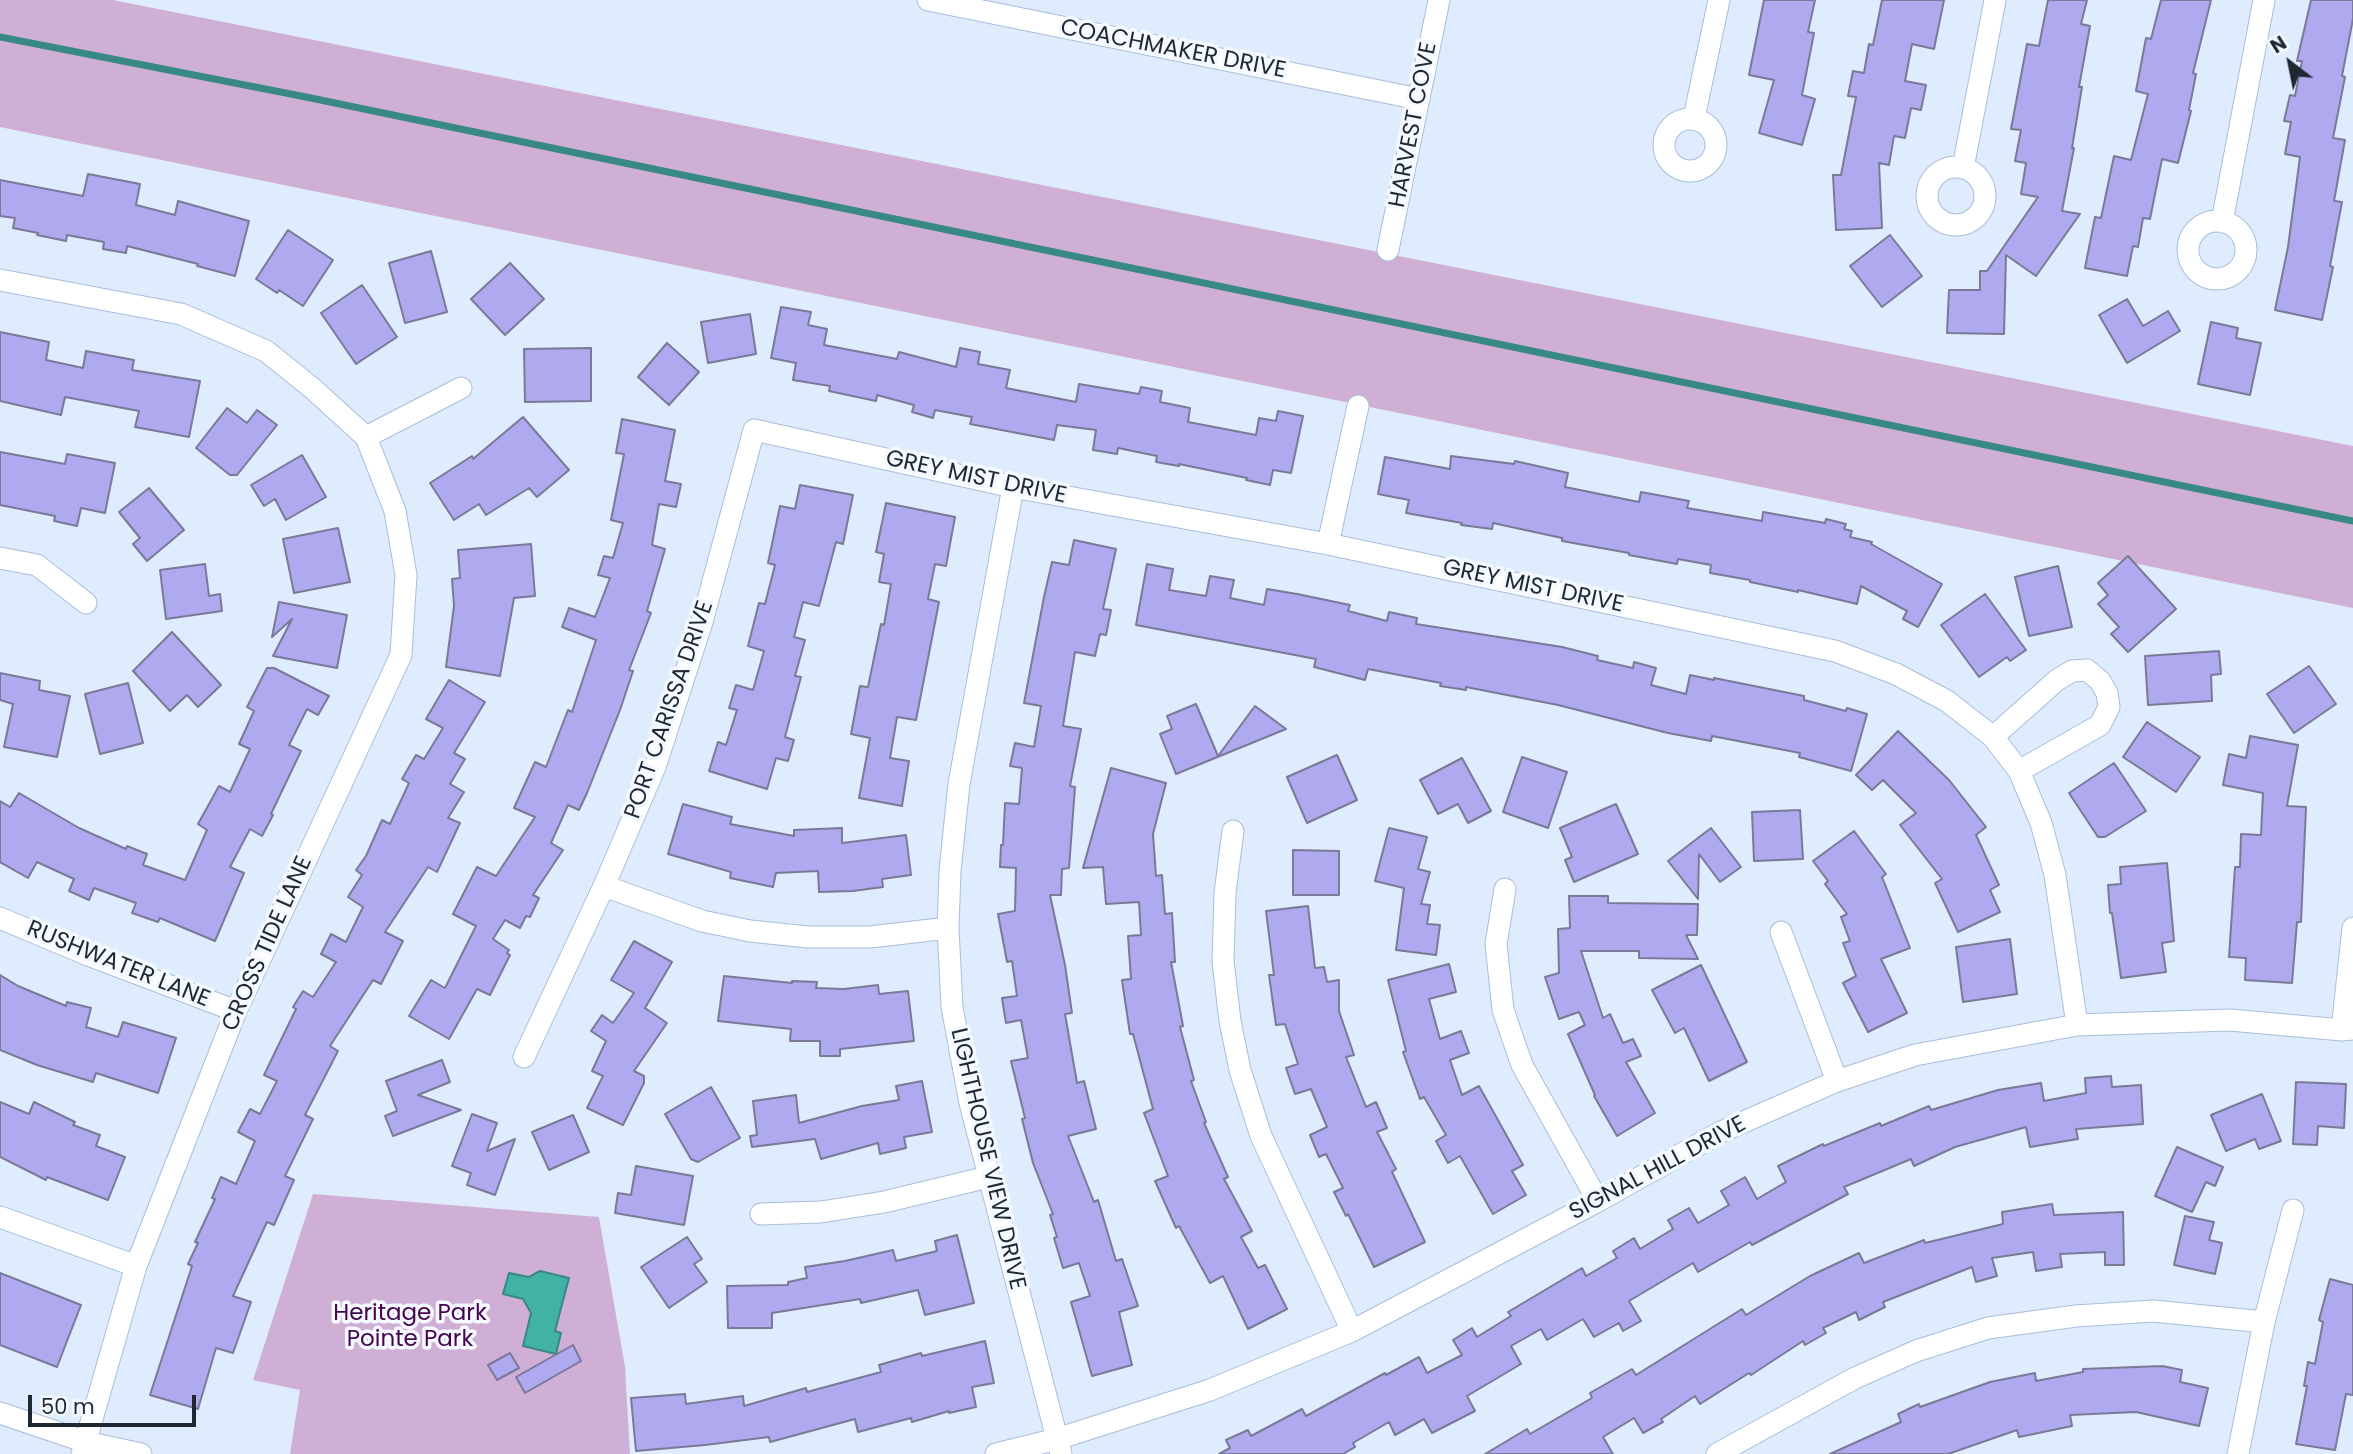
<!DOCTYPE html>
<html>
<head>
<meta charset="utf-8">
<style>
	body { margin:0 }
	#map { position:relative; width:2353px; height:1454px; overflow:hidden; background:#deecfe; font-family:Poppins,sans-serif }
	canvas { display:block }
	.north { position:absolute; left:2255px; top:28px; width:70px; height:70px; -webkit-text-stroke:5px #f4f9ff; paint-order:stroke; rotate:328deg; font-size:19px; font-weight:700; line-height:28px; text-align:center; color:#1f2832 }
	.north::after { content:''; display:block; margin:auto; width:24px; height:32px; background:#1f2832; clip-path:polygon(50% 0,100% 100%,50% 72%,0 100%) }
	.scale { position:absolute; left:28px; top:1395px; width:168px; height:32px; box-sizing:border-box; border:4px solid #1f2832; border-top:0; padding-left:9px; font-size:21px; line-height:24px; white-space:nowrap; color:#1f2832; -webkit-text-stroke:5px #f4f9ff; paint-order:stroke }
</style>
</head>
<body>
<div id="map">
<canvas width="2353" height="1454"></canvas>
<div class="north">N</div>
<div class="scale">50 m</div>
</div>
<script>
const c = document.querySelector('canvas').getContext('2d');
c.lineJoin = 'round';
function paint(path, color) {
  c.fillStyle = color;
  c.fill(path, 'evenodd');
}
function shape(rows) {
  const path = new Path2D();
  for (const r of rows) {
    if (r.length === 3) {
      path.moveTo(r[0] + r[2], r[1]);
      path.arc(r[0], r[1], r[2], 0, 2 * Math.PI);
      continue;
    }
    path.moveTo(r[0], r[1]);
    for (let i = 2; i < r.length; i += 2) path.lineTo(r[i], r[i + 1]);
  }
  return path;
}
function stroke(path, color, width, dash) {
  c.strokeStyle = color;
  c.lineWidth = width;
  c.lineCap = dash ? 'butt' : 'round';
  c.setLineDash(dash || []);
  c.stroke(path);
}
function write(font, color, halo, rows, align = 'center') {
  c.font = font + ' Poppins,sans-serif';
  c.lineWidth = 7;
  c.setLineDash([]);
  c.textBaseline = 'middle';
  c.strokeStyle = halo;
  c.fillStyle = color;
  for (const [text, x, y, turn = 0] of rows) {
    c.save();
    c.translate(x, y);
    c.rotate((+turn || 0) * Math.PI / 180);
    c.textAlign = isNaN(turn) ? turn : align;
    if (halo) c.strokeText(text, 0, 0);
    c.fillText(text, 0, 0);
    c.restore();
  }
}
paint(shape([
	[0,0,113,0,2353,446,2353,608,0,127],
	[313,1194,599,1217,625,1367,630,1454,290,1454,300,1390,253,1380]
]), '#d0afd6');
const water = shape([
	[540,1271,569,1278,555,1331,561,1333,556,1354,523,1346,531,1313,523,1299,503,1294,509,1273,529,1277,540,1271]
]);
paint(water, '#42b1a6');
stroke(water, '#388883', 2);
stroke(shape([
	[0,37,306,97,2353,521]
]), '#388883', 7);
const building = shape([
	[1764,0,1815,0,1808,32,1814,33,1802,95,1815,99,1802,145,1759,133,1774,80,1749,75,1764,0],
	[1882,0,1944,0,1934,49,1912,44,1905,81,1926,85,1921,110,1911,108,1905,138,1894,136,1889,165,1879,163,1882,228,1836,230,1833,175,1841,175,1856,97,1848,96,1853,71,1864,73,1869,44,1873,45,1882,0],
	[2048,0,2087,0,2081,24,2090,26,2079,87,2082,87,2072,148,2074,148,2062,211,2080,214,2036,276,2006,255,2004,334,1947,333,1949,290,1980,290,1980,271,1987,271,2038,197,2021,194,2026,163,2015,161,2021,130,2011,129,2027,44,2039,46,2048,0],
	[2161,0,2211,0,2193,73,2196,74,2189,110,2191,111,2178,163,2162,159,2150,219,2143,218,2138,247,2133,246,2127,276,2085,268,2095,217,2101,218,2114,156,2131,160,2148,94,2136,91,2146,38,2151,39,2161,0],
	[2311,0,2353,0,2353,19,2342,76,2345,77,2333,138,2345,140,2334,201,2342,202,2330,266,2333,267,2322,320,2275,310,2288,247,2300,157,2285,154,2291,122,2284,121,2290,95,2295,96,2302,61,2297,61,2311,0],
	[88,174,140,184,136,205,175,215,178,201,249,221,235,276,197,266,198,264,127,246,126,253,103,249,104,242,67,235,66,241,37,235,38,233,13,228,15,218,0,216,0,180,83,196,88,174],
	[288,230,333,260,303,306,279,290,277,293,256,279,288,230],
	[1890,235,1922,276,1882,307,1850,266,1890,235],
	[431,251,447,312,405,323,389,263,431,251],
	[510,263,544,299,505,335,471,299,510,263],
	[362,285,397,337,356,364,321,313,362,285],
	[2127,299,2143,326,2168,311,2180,331,2127,363,2099,315,2127,299],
	[781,307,811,312,808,325,827,329,824,345,897,359,899,352,956,367,960,348,980,352,978,364,1010,370,1006,388,1076,402,1079,384,1139,394,1141,387,1162,391,1160,402,1190,408,1188,422,1256,435,1259,418,1276,421,1278,411,1303,416,1291,473,1273,470,1270,485,1246,480,1247,478,1179,464,1179,466,1156,462,1157,456,1118,448,1117,454,1093,450,1096,430,1057,425,1054,440,970,424,972,417,935,410,933,418,912,412,914,405,877,395,876,401,829,391,830,386,793,380,796,363,771,358,781,307],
	[750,314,756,354,708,363,701,322,750,314],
	[2211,322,2238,328,2236,338,2261,343,2250,395,2198,384,2211,322],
	[0,332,49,342,46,360,83,368,86,351,134,360,132,370,200,381,189,437,135,427,139,411,65,397,61,415,0,401,0,332],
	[667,343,699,372,669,405,638,377,667,343],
	[591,348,591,401,525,402,524,349,591,348],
	[227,408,247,423,257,410,277,425,237,475,230,475,196,448,227,408],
	[523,417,569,470,537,497,529,488,486,515,479,504,454,520,430,483,472,456,473,459,523,417],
	[622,419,675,430,665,481,681,484,676,507,659,504,652,545,665,549,647,611,651,613,629,670,633,671,620,710,587,793,579,810,568,805,551,843,563,850,533,895,539,898,530,917,526,916,520,928,505,920,493,939,509,950,507,953,510,955,490,995,477,989,449,1039,409,1016,431,980,445,988,476,926,453,914,477,867,496,876,535,817,514,808,535,762,546,767,568,710,572,712,596,640,562,627,569,608,595,617,610,578,598,575,604,556,613,558,623,523,611,520,624,454,616,453,622,419],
	[0,452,65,464,67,454,115,463,105,513,81,508,77,526,54,521,55,516,0,505,0,452],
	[302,455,326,497,286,520,275,499,264,506,251,485,302,455],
	[1451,456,1514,464,1515,461,1568,473,1565,487,1639,502,1641,492,1689,501,1687,508,1762,521,1763,512,1825,523,1826,519,1846,524,1844,529,1852,531,1850,537,1872,542,1871,544,1942,584,1918,627,1903,619,1907,611,1861,586,1857,604,1798,590,1798,592,1750,582,1750,580,1710,573,1711,565,1678,559,1677,564,1629,555,1629,553,1562,541,1562,538,1493,523,1492,529,1461,525,1462,523,1406,513,1409,500,1378,494,1385,457,1450,469,1451,456],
	[800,485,853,495,843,544,836,542,819,606,803,602,794,637,805,640,795,676,801,677,785,737,794,740,788,761,776,758,767,789,709,771,718,742,726,745,737,710,729,708,736,685,753,690,764,651,748,646,759,603,765,604,775,565,768,563,780,506,795,509,800,485],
	[149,488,184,530,147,561,133,544,140,538,119,512,149,488],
	[886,503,955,517,946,566,935,564,928,599,939,602,916,720,897,717,890,758,909,761,902,806,859,798,870,738,851,734,860,686,868,687,881,624,884,625,891,584,879,582,884,554,876,552,886,503],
	[338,528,350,582,294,593,283,539,338,528],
	[1074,540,1116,549,1103,609,1111,610,1106,635,1100,634,1095,656,1075,652,1063,726,1081,729,1070,786,1075,787,1069,868,1062,869,1061,895,1050,895,1065,965,1072,1013,1065,1014,1077,1083,1084,1081,1096,1129,1068,1136,1094,1202,1098,1200,1116,1261,1122,1259,1138,1306,1119,1312,1132,1365,1092,1376,1071,1302,1090,1296,1079,1263,1063,1268,1054,1238,1057,1237,1050,1215,1053,1214,1033,1163,1022,1119,1025,1118,1011,1061,1028,1058,1021,1020,1006,1023,1002,998,1017,996,1012,961,1007,962,998,914,1015,911,1016,868,1000,867,1001,845,1003,845,1005,803,1019,804,1022,768,1010,766,1015,743,1034,747,1041,706,1024,703,1044,597,1052,562,1069,565,1074,540],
	[531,544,535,596,514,598,500,676,446,667,454,606,452,579,460,578,458,550,531,544],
	[2128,556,2176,609,2128,652,2111,634,2119,627,2098,604,2108,595,2098,583,2128,556],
	[205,564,209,596,220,594,222,611,166,619,160,570,205,564],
	[1147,564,1173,569,1169,590,1206,596,1210,576,1234,580,1230,598,1264,605,1267,589,1297,594,1350,605,1348,611,1387,621,1389,612,1417,618,1416,624,1562,647,1598,656,1597,660,1633,668,1634,662,1656,668,1651,685,1686,694,1690,675,1714,680,1714,678,1804,696,1804,700,1846,711,1847,708,1867,714,1851,771,1799,757,1800,753,1712,736,1711,741,1668,733,1558,705,1466,687,1466,690,1440,686,1441,683,1368,669,1365,680,1314,667,1316,659,1136,625,1147,564],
	[2058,566,2072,627,2029,636,2015,577,2058,566],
	[1985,594,2026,650,2010,661,2007,657,1979,677,1941,625,1985,594],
	[279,602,347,615,337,668,273,656,292,619,272,637,279,602],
	[172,632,221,685,198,707,187,695,170,711,133,671,172,632],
	[2219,651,2221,674,2211,675,2212,701,2148,705,2145,656,2219,651],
	[2309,666,2336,704,2294,733,2267,694,2309,666],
	[267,668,274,668,329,696,318,715,307,709,289,745,301,751,271,814,273,815,262,836,250,829,230,867,244,873,215,941,160,918,158,922,132,913,136,903,94,888,89,900,69,891,74,879,37,862,28,878,0,862,0,801,10,807,19,793,79,828,126,849,127,846,147,854,143,865,185,880,207,830,198,824,219,786,230,792,250,749,239,744,254,711,247,707,267,668],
	[0,673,40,681,39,690,70,696,57,757,4,747,13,704,0,700,0,673],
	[449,680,485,702,454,753,465,759,450,784,464,792,448,818,460,823,437,872,428,867,385,932,403,941,381,984,373,980,330,1046,338,1051,305,1115,313,1119,285,1176,294,1180,274,1225,267,1222,233,1296,251,1302,233,1353,216,1348,198,1409,150,1395,192,1266,188,1264,198,1243,195,1242,215,1199,212,1198,221,1177,236,1184,255,1141,238,1132,250,1109,260,1114,277,1081,264,1075,296,1009,293,1007,303,991,313,997,336,962,321,954,331,934,346,942,363,907,348,897,362,875,356,870,366,856,382,820,390,824,409,783,402,779,416,755,424,759,443,728,426,719,449,680],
	[128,683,143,743,100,754,85,694,128,683],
	[1196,704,1218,756,1255,706,1286,729,1176,774,1160,734,1172,729,1167,716,1196,704],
	[2147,722,2200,757,2176,792,2123,757,2147,722],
	[1898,731,1949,780,1986,827,1976,835,1999,885,1990,890,2000,912,1958,932,1935,883,1942,879,1900,825,1916,813,1883,780,1872,790,1856,775,1898,731],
	[2250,736,2298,745,2287,806,2306,807,2301,922,2297,922,2292,983,2245,980,2246,958,2229,957,2235,867,2240,867,2241,834,2261,835,2263,793,2223,785,2229,754,2246,758,2250,736],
	[1337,755,1357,800,1307,823,1287,777,1337,755],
	[1522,757,1567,772,1548,828,1503,812,1522,757],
	[1462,758,1491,811,1468,823,1458,804,1438,814,1420,780,1462,758],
	[2114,763,2146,811,2105,837,2098,837,2069,793,2114,763],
	[1111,768,1166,783,1153,834,1156,876,1162,875,1165,914,1172,913,1175,962,1171,962,1183,1026,1180,1027,1194,1080,1191,1081,1206,1122,1204,1123,1228,1177,1224,1179,1252,1231,1241,1237,1258,1268,1265,1265,1287,1309,1248,1329,1223,1276,1210,1283,1179,1226,1176,1228,1155,1181,1168,1176,1144,1113,1153,1109,1133,1034,1130,1034,1122,980,1131,979,1128,936,1141,935,1139,902,1106,904,1103,867,1083,868,1111,768],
	[683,804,732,817,730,824,794,836,794,830,842,828,842,843,906,835,911,875,882,879,883,887,853,891,819,892,818,871,776,873,773,887,730,878,731,872,668,854,683,804],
	[1616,804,1638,854,1574,882,1565,860,1572,857,1560,828,1616,804],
	[1800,810,1803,859,1754,861,1752,812,1800,810],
	[1389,828,1427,837,1418,869,1430,872,1421,904,1430,905,1427,924,1440,925,1436,955,1396,950,1404,888,1375,881,1389,828],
	[1711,828,1741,867,1720,882,1699,854,1698,899,1668,861,1711,828],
	[1854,831,1886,874,1882,877,1910,948,1881,959,1907,1013,1868,1032,1843,983,1856,976,1843,943,1850,941,1841,917,1847,914,1825,884,1828,881,1813,861,1854,831],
	[1293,850,1339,851,1339,895,1293,895,1293,850],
	[2167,863,2174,941,2162,943,2166,972,2121,978,2112,913,2110,913,2108,885,2121,884,2120,867,2167,863],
	[1569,896,1608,896,1608,903,1698,904,1697,935,1686,935,1698,959,1639,958,1639,951,1581,951,1603,1018,1610,1014,1623,1043,1633,1039,1641,1056,1626,1062,1655,1113,1617,1136,1594,1096,1595,1095,1568,1034,1585,1025,1579,1012,1559,1019,1545,977,1559,973,1558,929,1570,928,1569,896],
	[1308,906,1315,968,1324,967,1327,982,1339,980,1339,1011,1354,1055,1346,1057,1366,1107,1376,1102,1387,1128,1377,1132,1396,1169,1392,1172,1425,1242,1374,1267,1348,1214,1346,1216,1334,1192,1343,1188,1326,1154,1319,1157,1310,1135,1327,1127,1311,1089,1295,1094,1286,1068,1298,1064,1285,1024,1276,1025,1269,975,1274,975,1266,911,1308,906],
	[2010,939,2017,994,1963,1002,1956,947,2010,939],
	[634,941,672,962,645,1008,667,1023,634,1071,644,1076,644,1083,623,1125,587,1108,603,1076,592,1071,606,1041,591,1031,602,1015,613,1023,634,993,611,980,634,941],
	[1449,964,1456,992,1429,999,1440,1039,1461,1031,1469,1053,1450,1060,1462,1095,1479,1086,1523,1165,1512,1171,1526,1195,1493,1214,1460,1156,1448,1163,1436,1141,1446,1135,1424,1097,1420,1099,1403,1052,1406,1051,1388,980,1449,964],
	[1701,965,1747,1062,1709,1081,1684,1028,1675,1033,1652,990,1701,965],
	[0,975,18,986,66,1006,67,1002,91,1008,86,1027,118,1037,123,1022,176,1038,158,1093,96,1073,93,1082,37,1065,0,1050,0,975],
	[724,976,792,983,792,981,817,982,816,988,844,989,878,985,879,994,908,991,914,1041,840,1049,840,1056,820,1056,820,1041,790,1041,791,1029,718,1021,724,976],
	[442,1060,450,1082,418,1095,461,1110,393,1136,385,1116,397,1111,386,1081,442,1060],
	[2111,1076,2112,1087,2141,1085,2143,1124,2076,1129,2078,1139,2030,1147,2026,1127,1955,1147,1914,1166,1911,1159,1844,1187,1848,1194,1752,1245,1750,1242,1698,1272,1693,1263,1629,1301,1641,1321,1623,1331,1619,1323,1594,1337,1583,1319,1547,1340,1541,1329,1511,1346,1521,1364,1467,1396,1475,1411,1432,1433,1424,1419,1395,1435,1389,1422,1353,1443,1355,1447,1343,1454,1219,1454,1230,1448,1226,1440,1248,1430,1251,1436,1302,1409,1306,1416,1385,1373,1386,1375,1419,1357,1427,1373,1462,1355,1453,1340,1472,1328,1477,1337,1511,1316,1508,1312,1582,1268,1586,1276,1617,1258,1613,1251,1634,1238,1640,1249,1673,1229,1668,1220,1689,1208,1698,1223,1729,1205,1721,1191,1745,1177,1757,1199,1786,1182,1778,1166,1823,1144,1824,1146,1880,1123,1881,1126,1929,1106,1931,1110,1998,1090,2041,1083,2044,1101,2086,1093,2085,1078,2111,1076],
	[922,1081,932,1132,904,1137,906,1148,880,1154,878,1143,821,1159,815,1139,752,1147,750,1136,757,1135,753,1101,796,1095,799,1123,862,1106,899,1100,896,1086,922,1081],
	[2296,1082,2346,1084,2344,1128,2318,1126,2317,1145,2293,1144,2296,1082],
	[711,1087,740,1138,698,1162,691,1159,665,1114,711,1087],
	[2262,1094,2281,1141,2259,1149,2255,1139,2226,1151,2211,1115,2262,1094],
	[0,1102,29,1114,34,1102,75,1122,73,1125,100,1135,96,1146,125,1157,108,1200,47,1177,46,1180,0,1157,0,1102],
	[472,1114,497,1123,487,1151,515,1139,495,1195,467,1185,471,1173,452,1166,472,1114],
	[573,1115,589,1152,549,1170,532,1132,573,1115],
	[2177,1147,2223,1167,2215,1186,2206,1182,2192,1212,2155,1196,2177,1147],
	[636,1166,693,1176,684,1225,615,1213,618,1193,631,1195,636,1166],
	[2052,1204,2054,1215,2123,1212,2124,1265,2105,1265,2105,1252,2060,1254,2062,1267,2036,1271,2033,1252,1992,1258,1997,1276,1976,1282,1972,1267,1883,1302,1885,1307,1859,1320,1856,1312,1823,1328,1826,1333,1805,1345,1803,1341,1751,1375,1749,1373,1700,1404,1695,1396,1661,1419,1663,1422,1643,1433,1634,1418,1603,1437,1613,1454,1485,1454,1527,1429,1530,1434,1592,1398,1590,1393,1632,1369,1636,1375,1742,1309,1746,1315,1810,1276,1859,1253,1864,1263,1924,1240,1925,1243,2003,1224,2002,1212,2052,1204],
	[2185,1216,2214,1222,2209,1240,2222,1243,2215,1274,2174,1265,2185,1216],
	[957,1235,974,1303,925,1315,918,1290,861,1303,860,1299,772,1313,772,1328,728,1328,727,1286,788,1285,788,1282,807,1278,805,1267,845,1261,893,1250,896,1261,937,1251,935,1241,957,1235],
	[687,1237,702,1259,694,1264,707,1282,669,1308,641,1267,687,1237],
	[0,1273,81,1305,57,1367,0,1345,0,1273],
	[2330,1279,2353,1285,2353,1395,2346,1394,2335,1450,2296,1444,2307,1386,2304,1386,2308,1362,2315,1364,2323,1322,2319,1320,2330,1279],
	[985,1341,994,1383,972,1387,976,1407,949,1413,949,1411,912,1422,911,1418,858,1432,855,1419,770,1442,769,1437,705,1445,636,1451,631,1398,685,1394,686,1404,743,1396,744,1406,806,1388,807,1392,881,1372,879,1365,921,1353,922,1356,985,1341],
	[573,1345,581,1361,525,1393,516,1377,573,1345],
	[510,1353,519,1368,497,1380,488,1365,510,1353],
	[2162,1366,2182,1370,2180,1382,2208,1388,2199,1426,2136,1412,2070,1415,2072,1426,2019,1437,2017,1430,1948,1454,1830,1454,1901,1422,1898,1414,1919,1404,1920,1407,1990,1382,2035,1373,2036,1381,2083,1372,2083,1369,2162,1366]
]);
paint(building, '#afa9f0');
stroke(building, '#7b7998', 2);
const minor = shape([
	[928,0,1419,99],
	[1694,118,1719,0],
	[1690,145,26],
	[1956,196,29],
	[1963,168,1995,0],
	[2217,250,29],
	[2222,222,2264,0],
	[1388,250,1439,0],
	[0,280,181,314,266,351,312,388,366,437,395,511,406,575,401,655,236,1011,136,1266,82,1454],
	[366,437,461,388],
	[1013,487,959,784,950,871,948,928,952,1007,970,1103,1061,1454],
	[1328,544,1358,406],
	[0,558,37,565,86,603],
	[1993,737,2057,680,2072,671,2087,670,2100,681,2107,693,2109,707,2100,725,2019,771],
	[1233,831,1225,893,1223,961,1230,1021,1240,1070,1261,1136,1352,1331],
	[604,886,702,921,750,931,808,937,870,937,948,928],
	[1505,889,1496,944,1503,1010,1522,1065,1598,1201],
	[0,918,88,955,236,1011],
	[1781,932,1837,1081],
	[2342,1030,2353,928],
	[524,1057,604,886,655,767,702,622,754,430,1013,487,1328,544,1835,651,1896,674,1947,701,1993,737,2019,771,2041,823,2055,875,2077,1025],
	[761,1214,821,1212,884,1202,988,1177],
	[0,1217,136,1266],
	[0,1413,86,1442,141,1454],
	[996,1454,1057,1439,1210,1390,1352,1331,1598,1201,1721,1132,1837,1081,1915,1055,2077,1025,2230,1020,2342,1030,2353,1029],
	[1717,1454,1855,1378,1916,1351,1988,1328,2076,1316,2153,1311,2264,1322],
	[2238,1454,2264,1322,2293,1210]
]);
stroke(minor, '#a8beda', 23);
stroke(minor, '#fff', 21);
write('23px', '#1f2832', '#f4f9ff', [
	["COACHMAKER DRIVE",1173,50,11],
	["HARVEST COVE",1414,125,-79],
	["GREY MIST DRIVE",976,478,12],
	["GREY MIST DRIVE",1533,587,12],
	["PORT CARISSA DRIVE",670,710,-71],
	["CROSS TIDE LANE",268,944,-66],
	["RUSHWATER LANE",118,965,22],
	["LIGHTHOUSE VIEW DRIVE",987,1159,77],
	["SIGNAL HILL DRIVE",1658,1169,-28]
]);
write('23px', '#460450', '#f4f9ff', [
	["Heritage Park",410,1314],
	["Pointe Park",410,1340]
]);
</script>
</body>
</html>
